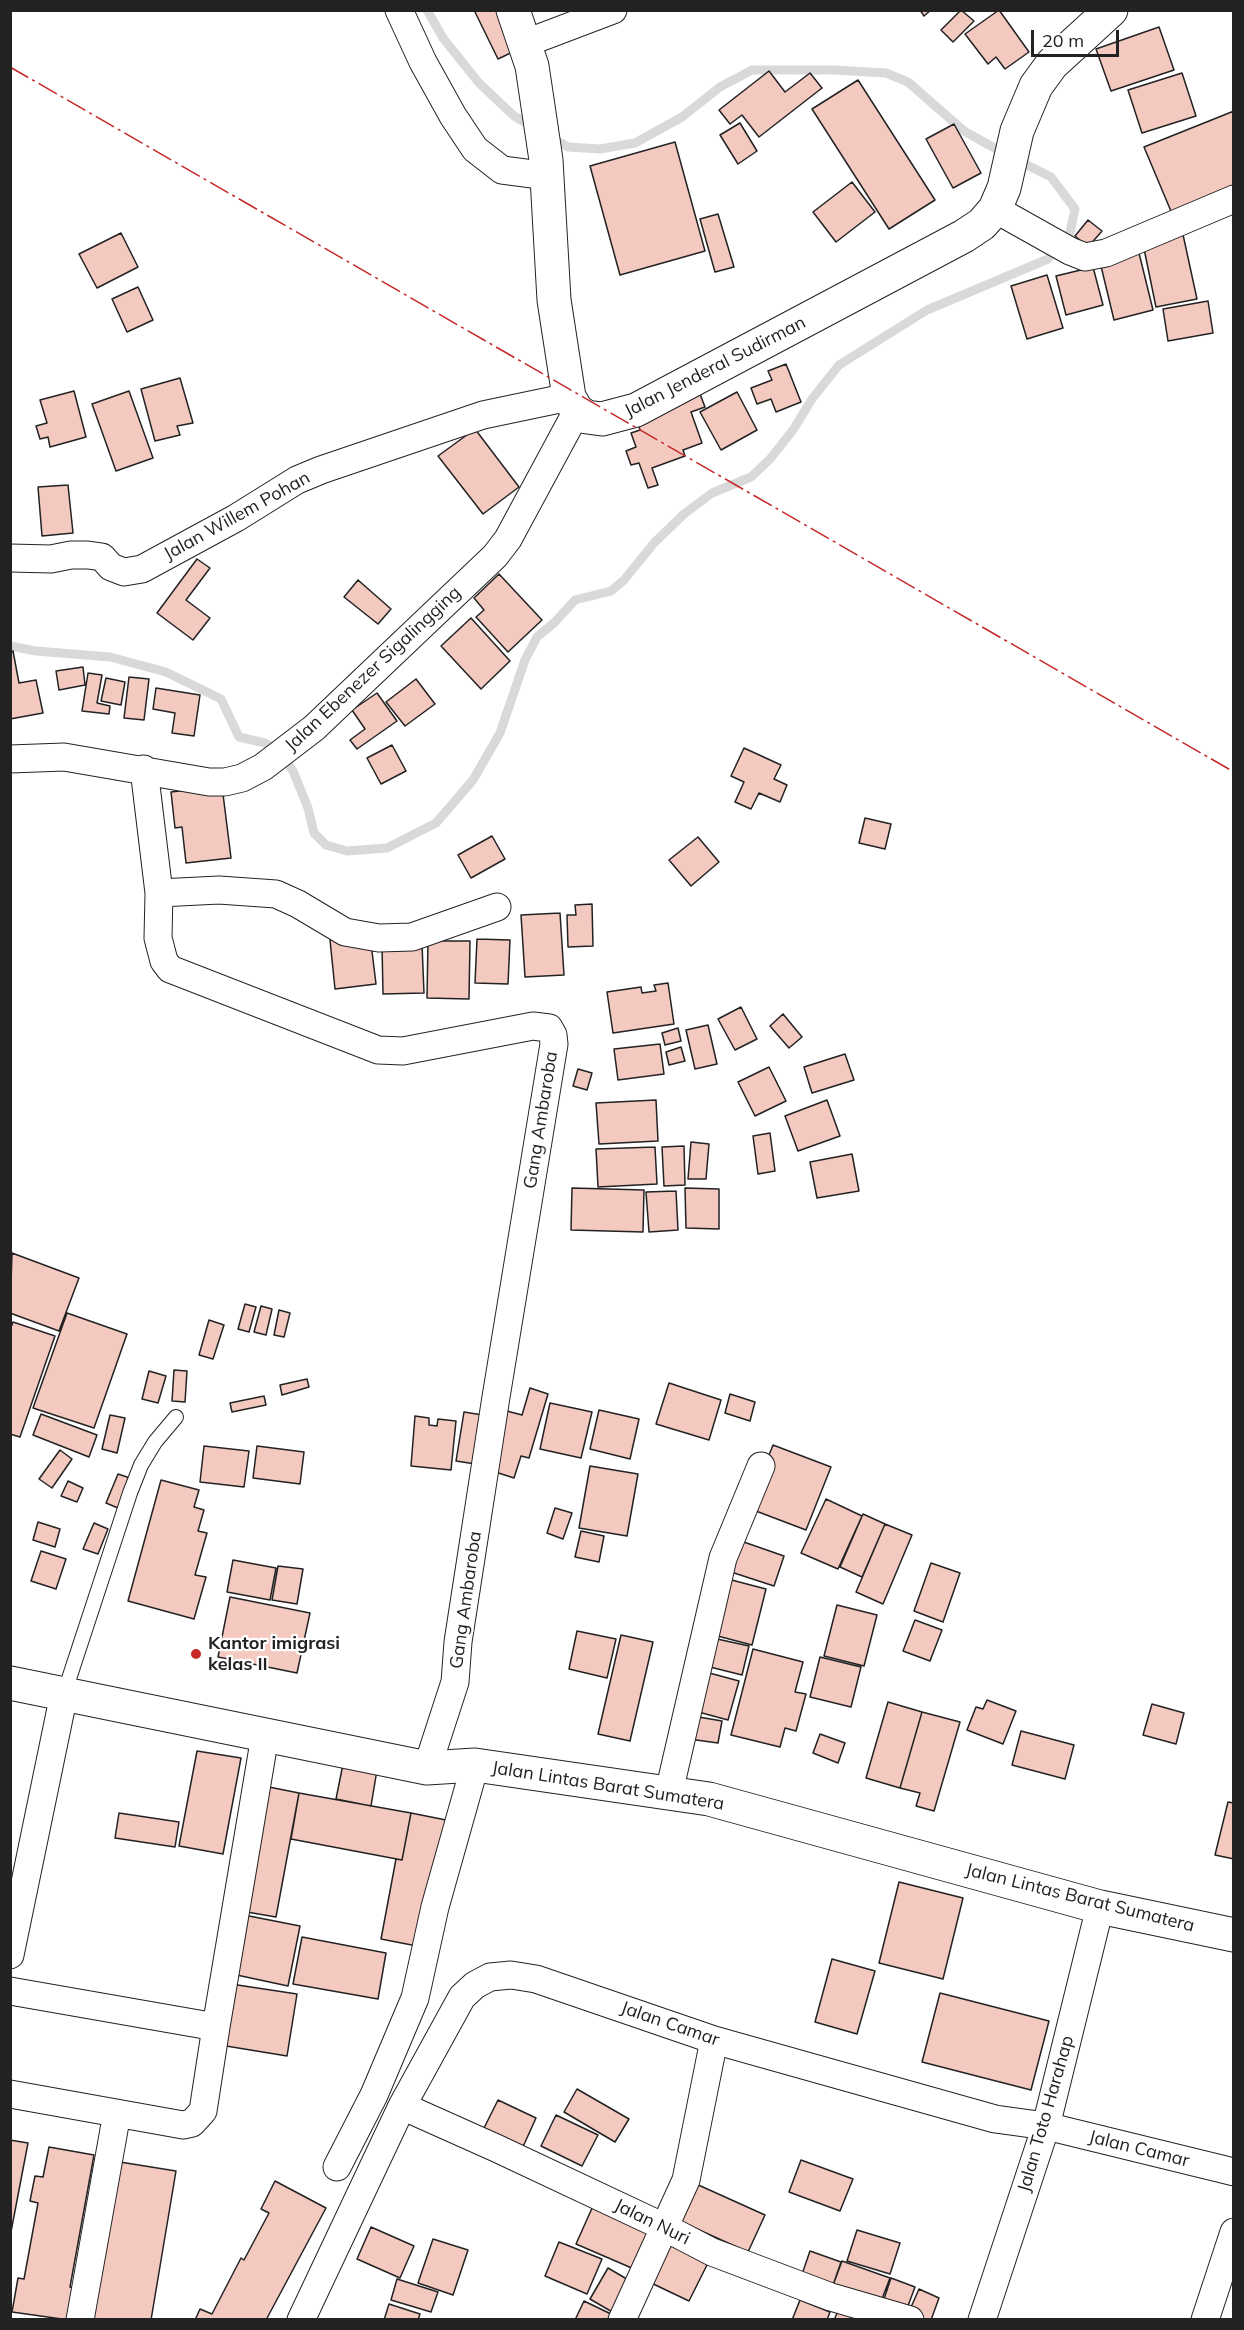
<!DOCTYPE html>
<html>
<head>
<meta charset="utf-8">
<style>
	body { margin:0 }
	#map { position:relative; width:1244px; height:2330px; overflow:hidden; background:#fff; font-family:Mulish,sans-serif }
	canvas { display:block }
	.frame { position:absolute; inset:0; border:12px solid #222; pointer-events:none }
	.scale { position:absolute; left:1031px; top:30px; width:88px; height:27px; box-sizing:border-box; border:3px solid #222; border-top:0; padding-left:8px; font-size:18px; line-height:21px; white-space:nowrap; color:#222; -webkit-text-stroke:4px #fff; paint-order:stroke }
</style>
</head>
<body>
<div id="map">
<canvas width="1244" height="2330"></canvas>
<div class="frame"></div>
<div class="scale">20 m</div>
</div>
<script>
const c = document.querySelector('canvas').getContext('2d');
c.lineJoin = 'round';
function shape(rows) {
  const path = new Path2D();
  for (const r of rows) {
    path.moveTo(r[0], r[1]);
    for (let i = 2; i < r.length; i += 2) path.lineTo(r[i], r[i + 1]);
  }
  return path;
}
function stroke(path, color, width, dash) {
  c.strokeStyle = color;
  c.lineWidth = width;
  c.lineCap = dash ? 'butt' : 'round';
  c.setLineDash(dash || []);
  c.stroke(path);
}
function paint(path, color) {
  c.fillStyle = color;
  c.fill(path, 'evenodd');
}
function write(font, color, halo, rows, align = 'center') {
  c.font = font + ' Mulish,sans-serif';
  c.lineWidth = 4.5;
  c.setLineDash([]);
  c.textBaseline = 'middle';
  c.strokeStyle = halo;
  c.fillStyle = color;
  for (const [text, x, y, turn = 0] of rows) {
    c.save();
    c.translate(x, y);
    c.rotate((+turn || 0) * Math.PI / 180);
    c.textAlign = isNaN(turn) ? turn : align;
    if (halo) c.strokeText(text, 0, 0);
    c.fillText(text, 0, 0);
    c.restore();
  }
}
stroke(shape([
	[427,10,443,38,479,83,514,116,533,127],
	[550,137,568,147,600,149,635,143,682,117,720,87,752,70,834,70,886,73,908,82,964,131,1005,154],
	[10,646,36,651,110,657,166,672,221,699,239,737,265,743,281,753,293,771,308,808,314,833,326,845,347,851,387,848,436,823,473,780,500,733,525,660,537,637,555,622,575,600,611,591,624,580,654,543,684,514,712,493,751,477,770,459,793,430,812,399,839,365,927,310,1048,259,1070,233,1075,209,1051,177,1017,160]
]), '#d9d9d9', 9);
const building = shape([
	[474,10,502,10,521,48,498,59,474,10],
	[920,10,931,10,924,16,920,10],
	[961,10,974,21,953,42,941,30,961,10],
	[999,10,1029,52,1005,69,996,57,988,64,965,34,999,10],
	[1159,27,1174,70,1111,91,1096,49,1159,27],
	[769,71,785,92,810,73,822,88,759,137,742,115,730,124,719,110,769,71],
	[1182,73,1196,116,1142,133,1128,90,1182,73],
	[858,80,935,200,889,229,812,109,858,80],
	[1234,111,1234,191,1173,216,1144,147,1234,111],
	[740,123,757,151,738,164,720,135,740,123],
	[954,124,981,173,953,188,926,139,954,124],
	[675,142,705,251,620,275,590,166,675,142],
	[852,182,875,212,836,242,813,212,852,182],
	[718,214,734,267,715,272,700,219,718,214],
	[1088,220,1102,231,1088,247,1075,236,1088,220],
	[1182,230,1197,299,1156,307,1142,239,1182,230],
	[121,233,138,267,97,288,79,254,121,233],
	[1139,253,1153,310,1114,320,1100,262,1139,253],
	[1093,267,1103,305,1066,315,1056,276,1093,267],
	[1047,275,1063,328,1027,339,1011,286,1047,275],
	[138,287,153,320,127,332,112,299,138,287],
	[1208,301,1213,333,1168,341,1163,309,1208,301],
	[786,364,801,402,776,412,771,399,757,404,751,388,772,380,768,371,786,364],
	[180,378,193,423,177,426,180,435,155,441,141,389,180,378],
	[74,391,86,437,50,447,48,437,40,439,36,426,47,423,40,400,74,391],
	[129,391,153,458,116,471,92,404,129,391],
	[737,392,757,430,721,450,700,412,737,392],
	[700,394,705,407,691,412,702,443,683,450,685,456,652,468,658,485,648,488,639,463,631,465,626,451,636,447,631,433,640,430,636,416,700,394],
	[475,429,519,487,483,514,438,456,475,429],
	[68,485,73,533,42,536,38,487,68,485],
	[197,559,210,568,186,600,210,618,193,640,157,613,197,559],
	[499,574,542,620,508,652,476,617,484,610,474,598,499,574],
	[358,580,391,609,378,624,344,597,358,580],
	[471,618,510,661,481,689,441,646,471,618],
	[13,651,19,683,36,680,43,713,10,719,10,652,13,651],
	[83,667,85,685,59,690,56,671,83,667],
	[88,673,102,675,97,703,110,706,109,714,82,711,88,673],
	[129,677,149,679,144,720,124,718,129,677],
	[106,678,125,682,121,705,101,701,106,678],
	[416,679,435,704,405,726,386,702,416,679],
	[156,688,200,695,194,736,172,733,175,713,153,709,156,688],
	[377,693,397,721,357,749,350,740,365,729,352,710,377,693],
	[392,745,406,771,381,784,367,758,392,745],
	[744,748,781,765,774,779,787,785,780,802,759,793,751,809,735,802,744,782,731,776,744,748],
	[222,786,231,858,186,863,182,827,175,828,171,792,222,786],
	[865,818,891,824,885,849,859,843,865,818],
	[492,836,505,859,471,878,458,855,492,836],
	[698,837,719,862,691,886,669,860,698,837],
	[592,904,593,946,568,947,567,915,576,915,575,905,592,904],
	[560,913,564,975,525,977,521,915,560,913],
	[350,937,371,943,376,984,335,989,330,940,350,937],
	[477,939,510,940,508,984,475,983,477,939],
	[428,941,470,941,469,999,427,998,428,941],
	[422,944,424,993,383,994,382,945,422,944],
	[668,983,674,1024,613,1033,607,992,641,987,642,993,656,991,654,985,668,983],
	[741,1007,757,1039,735,1050,718,1019,741,1007],
	[783,1014,802,1037,789,1048,770,1026,783,1014],
	[708,1025,717,1064,695,1069,686,1030,708,1025],
	[678,1028,681,1041,665,1045,662,1033,678,1028],
	[660,1044,664,1074,618,1080,614,1049,660,1044],
	[681,1047,685,1061,669,1065,666,1052,681,1047],
	[845,1054,854,1080,812,1093,804,1067,845,1054],
	[769,1067,786,1101,755,1116,738,1082,769,1067],
	[578,1069,592,1073,587,1090,573,1086,578,1069],
	[656,1100,658,1141,599,1144,596,1103,656,1100],
	[827,1100,840,1136,798,1151,785,1116,827,1100],
	[770,1133,775,1171,758,1174,753,1136,770,1133],
	[691,1142,709,1144,706,1179,688,1179,691,1142],
	[684,1146,685,1185,664,1186,662,1147,684,1146],
	[655,1147,657,1184,598,1187,596,1149,655,1147],
	[852,1154,859,1191,817,1198,810,1162,852,1154],
	[572,1188,644,1190,643,1232,571,1230,572,1188],
	[685,1188,719,1189,719,1229,686,1228,685,1188],
	[676,1191,678,1230,649,1232,646,1192,676,1191],
	[12,1253,79,1278,59,1331,10,1313,12,1253],
	[245,1304,256,1307,249,1332,238,1329,245,1304],
	[261,1306,272,1309,266,1335,254,1332,261,1306],
	[279,1310,290,1313,284,1337,274,1335,279,1310],
	[67,1313,127,1334,94,1428,33,1408,67,1313],
	[209,1320,224,1325,213,1359,199,1355,209,1320],
	[13,1322,55,1336,20,1437,10,1434,10,1330,13,1322],
	[174,1370,187,1371,185,1402,172,1401,174,1370],
	[149,1371,166,1376,158,1403,142,1399,149,1371],
	[307,1379,309,1387,282,1395,280,1385,307,1379],
	[669,1383,721,1400,709,1440,656,1424,669,1383],
	[530,1388,548,1394,529,1458,521,1456,514,1478,489,1470,507,1411,522,1415,530,1388],
	[730,1394,755,1402,750,1421,725,1413,730,1394],
	[264,1396,266,1405,232,1412,230,1403,264,1396],
	[550,1403,592,1412,581,1458,540,1449,550,1403],
	[599,1410,639,1419,630,1459,590,1449,599,1410],
	[464,1412,489,1416,482,1465,456,1461,464,1412],
	[41,1414,97,1435,89,1457,33,1435,41,1414],
	[110,1415,125,1418,117,1453,102,1449,110,1415],
	[415,1416,429,1418,429,1425,437,1426,438,1419,456,1421,451,1470,411,1466,415,1416],
	[773,1445,831,1467,806,1530,748,1508,773,1445],
	[204,1446,249,1451,244,1487,200,1482,204,1446],
	[257,1446,304,1452,300,1484,253,1478,257,1446],
	[60,1450,72,1459,52,1488,39,1479,60,1450],
	[590,1466,638,1474,627,1536,579,1528,590,1466],
	[118,1474,130,1478,118,1508,106,1503,118,1474],
	[161,1480,199,1490,194,1507,204,1510,198,1531,207,1533,195,1575,206,1577,194,1619,128,1601,161,1480],
	[68,1481,83,1488,77,1502,61,1496,68,1481],
	[826,1499,862,1516,838,1569,801,1553,826,1499],
	[555,1508,572,1513,563,1539,547,1533,555,1508],
	[863,1514,885,1524,862,1577,840,1567,863,1514],
	[38,1522,60,1529,55,1547,33,1540,38,1522],
	[94,1523,108,1529,98,1554,83,1549,94,1523],
	[885,1524,912,1535,883,1604,856,1592,885,1524],
	[581,1531,604,1536,599,1562,575,1557,581,1531],
	[738,1540,784,1556,774,1586,728,1571,738,1540],
	[41,1551,66,1559,56,1589,31,1581,41,1551],
	[233,1560,276,1568,270,1600,227,1592,233,1560],
	[931,1563,960,1573,943,1622,914,1611,931,1563],
	[278,1566,303,1569,297,1604,272,1600,278,1566],
	[724,1578,766,1589,752,1645,710,1634,724,1578],
	[230,1597,310,1613,297,1673,218,1657,230,1597],
	[837,1605,877,1615,864,1666,824,1656,837,1605],
	[915,1620,942,1630,930,1661,903,1651,915,1620],
	[577,1631,616,1639,607,1678,569,1669,577,1631],
	[621,1635,653,1642,630,1741,598,1734,621,1635],
	[708,1637,749,1646,742,1675,702,1665,708,1637],
	[753,1649,803,1662,795,1692,806,1694,796,1731,785,1728,780,1747,731,1735,753,1649],
	[820,1657,861,1667,851,1707,810,1697,820,1657],
	[702,1671,739,1681,728,1720,691,1710,702,1671],
	[987,1700,1016,1711,1003,1744,967,1730,976,1707,983,1709,987,1700],
	[888,1702,922,1712,900,1788,866,1778,888,1702],
	[1152,1704,1184,1713,1176,1744,1143,1735,1152,1704],
	[922,1712,960,1722,934,1811,916,1806,920,1793,900,1788,922,1712],
	[693,1716,722,1721,718,1743,689,1739,693,1716],
	[1021,1731,1074,1745,1065,1779,1012,1765,1021,1731],
	[820,1734,845,1743,838,1763,813,1753,820,1734],
	[197,1751,241,1758,223,1854,179,1846,197,1751],
	[343,1764,377,1770,371,1806,336,1799,343,1764],
	[264,1786,299,1793,276,1917,241,1911,264,1786],
	[299,1793,411,1813,402,1860,291,1839,299,1793],
	[1228,1802,1234,1803,1234,1859,1215,1855,1228,1802],
	[119,1813,179,1822,175,1847,115,1838,119,1813],
	[411,1813,446,1820,422,1947,381,1939,396,1859,402,1860,411,1813],
	[899,1882,963,1898,943,1979,879,1963,899,1882],
	[244,1915,300,1926,288,1986,232,1974,244,1915],
	[302,1937,386,1953,378,1999,293,1984,302,1937],
	[832,1959,875,1971,857,2034,815,2022,832,1959],
	[231,1984,297,1994,287,2056,220,2045,231,1984],
	[940,1993,1049,2021,1031,2090,922,2062,940,1993],
	[577,2089,629,2119,615,2142,564,2112,577,2089],
	[498,2100,536,2118,522,2149,483,2130,498,2100],
	[556,2115,598,2135,582,2166,541,2146,556,2115],
	[10,2140,28,2143,10,2237,10,2140],
	[49,2147,94,2155,70,2287,74,2288,69,2320,12,2312,18,2278,24,2279,38,2203,30,2201,35,2176,43,2177,49,2147],
	[801,2160,853,2179,840,2211,789,2192,801,2160],
	[120,2162,176,2171,151,2320,84,2320,120,2162],
	[275,2181,326,2208,266,2320,195,2320,200,2309,212,2314,241,2258,244,2260,269,2213,261,2209,275,2181],
	[694,2183,765,2215,748,2252,677,2220,694,2183],
	[593,2206,651,2230,634,2269,576,2244,593,2206],
	[371,2227,414,2246,400,2278,357,2259,371,2227],
	[857,2230,900,2243,890,2274,847,2261,857,2230],
	[433,2239,468,2250,453,2295,418,2283,433,2239],
	[666,2241,709,2261,689,2301,647,2281,666,2241],
	[559,2242,602,2259,587,2294,545,2276,559,2242],
	[810,2251,841,2262,832,2288,801,2277,810,2251],
	[842,2261,890,2278,880,2304,832,2288,842,2261],
	[608,2268,632,2282,614,2313,590,2299,608,2268],
	[891,2278,915,2287,905,2314,882,2305,891,2278],
	[397,2279,438,2292,431,2312,391,2300,397,2279],
	[919,2289,939,2298,931,2320,921,2320,908,2314,919,2289],
	[800,2300,830,2312,827,2320,792,2320,800,2300],
	[584,2301,611,2314,609,2320,575,2320,584,2301],
	[389,2304,420,2314,418,2320,384,2320,389,2304],
	[838,2311,859,2320,834,2320,838,2311]
]);
paint(building, '#f3c9c0');
stroke(building, '#222', 1.5);
const service = shape([
	[64,1694,130,1493,141,1465,155,1442,176,1417]
]);
const minor = shape([
	[399,10,423,62,453,116,475,149,502,170,548,176],
	[526,43,613,10],
	[995,209,1070,251,1085,257,1106,253,1234,199],
	[10,558,51,559,71,555,88,555,102,557,111,567,124,572,142,569,236,518,297,480,321,470,483,415,569,397],
	[10,759,64,757,209,782,225,782,242,778,263,767,314,728,495,556,508,539,577,411],
	[144,769,159,893,158,938,164,961,170,969,378,1050,403,1051,533,1026,549,1028,553,1035,554,1044,496,1397,458,1642,455,1682,427,1768],
	[159,893,219,890,276,894,298,904,345,932,379,938,412,937,497,907],
	[669,1792,723,1558,761,1466],
	[10,1955,64,1694],
	[10,1991,216,2027],
	[10,2094,183,2125,192,2123,203,2111,216,2027,265,1736],
	[402,2106,496,2148,664,2227,712,2252,831,2297,910,2320],
	[337,2167,374,2095,415,1998,435,1907,475,1765],
	[80,2320,117,2113],
	[301,2320,402,2106,462,1997,475,1985,490,1977,511,1975,536,1979,714,2040,995,2119,1046,2126,1234,2172],
	[622,2320,686,2180,714,2040],
	[982,2320,1046,2126,1100,1907],
	[1205,2320,1234,2232]
]);
const secondary = shape([
	[513,10,532,66,546,160,554,300,569,397,577,411,587,417,602,419,636,410,964,236,982,224,995,209,1004,188,1017,131,1036,86,1052,64,1111,10]
]);
const trunk = shape([
	[10,1683,427,1768,475,1765,709,1799,1100,1907,1234,1935]
]);
stroke(service, '#222', 16);
stroke(minor, '#222', 29);
stroke(secondary, '#222', 35);
stroke(trunk, '#222', 35);
stroke(service, '#fff', 14);
stroke(minor, '#fff', 27);
stroke(secondary, '#fff', 33);
stroke(trunk, '#fff', 33);
stroke(shape([
	[10,67,1234,772]
]), '#c62828', 1.5, [21, 4.5, 3, 4.5]);
for (const [x, y, r, color] of [
	[196,1654,6,"#c62828"]
]) {
  const dot = new Path2D();
  dot.arc(x, y, r, 0, 2 * Math.PI);
  c.fillStyle = color;
  c.fill(dot);
  stroke(dot, '#fff', 2);
}
write('18px', '#222', '#fff', [
	["Jalan Jenderal Sudirman",715,367,-27],
	["Jalan Willem Pohan",237,516,-29],
	["Jalan Ebenezer Sigalingging",373,669,-43],
	["Gang Ambaroba",541,1120,-81],
	["Gang Ambaroba",466,1600,-82],
	["Jalan Lintas Barat Sumatera",608,1786,9],
	["Jalan Lintas Barat Sumatera",1080,1898,14],
	["Jalan Camar",670,2024,19],
	["Jalan Toto Harahap",1046,2114,-74],
	["Jalan Camar",1139,2149,14],
	["Jalan Nuri",652,2222,26]
]);
write('bold 18px', '#222', '#fff', [
	["Kantor imigrasi",208,1644],
	["kelas II",208,1665]
], 'left');
</script>
</body>
</html>
